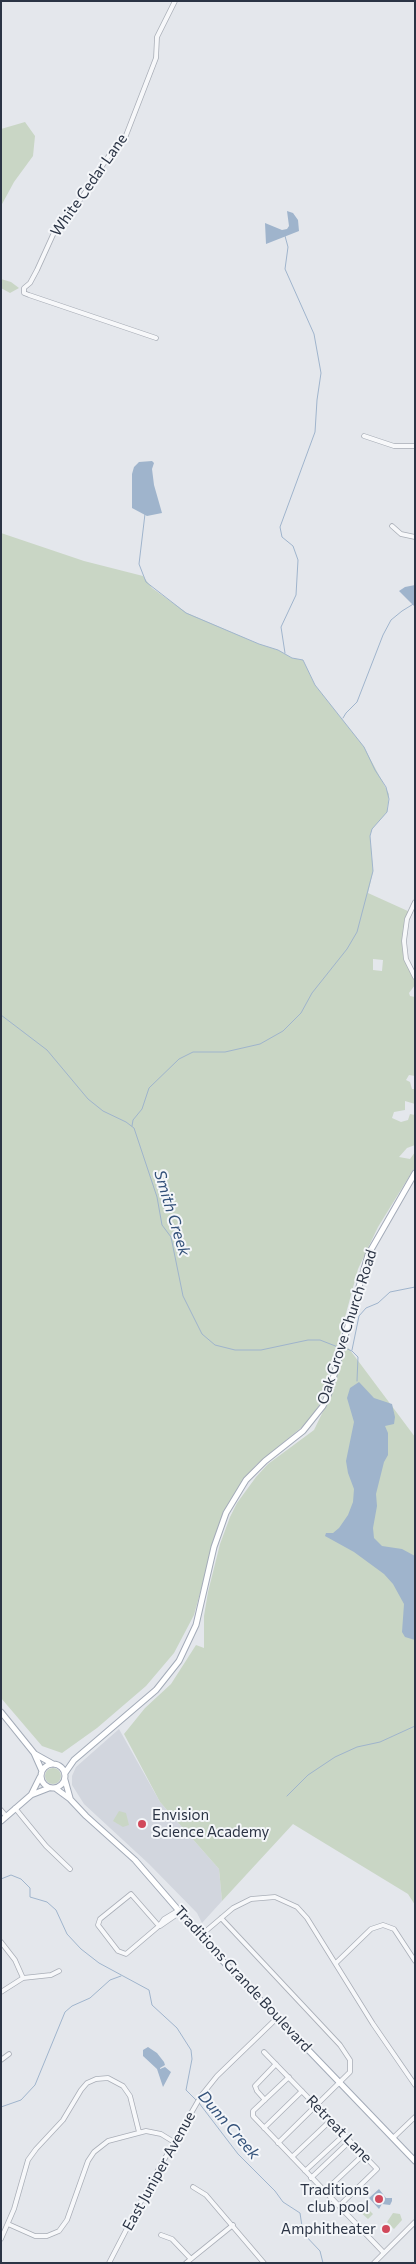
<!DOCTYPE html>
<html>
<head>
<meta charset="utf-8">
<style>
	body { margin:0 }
	#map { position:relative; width:416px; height:2264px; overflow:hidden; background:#e4e7ec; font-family:Commissioner,sans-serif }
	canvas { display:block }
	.frame { position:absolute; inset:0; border:2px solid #2b3445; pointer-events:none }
</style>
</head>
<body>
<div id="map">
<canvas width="416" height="2264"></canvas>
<div class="frame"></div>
</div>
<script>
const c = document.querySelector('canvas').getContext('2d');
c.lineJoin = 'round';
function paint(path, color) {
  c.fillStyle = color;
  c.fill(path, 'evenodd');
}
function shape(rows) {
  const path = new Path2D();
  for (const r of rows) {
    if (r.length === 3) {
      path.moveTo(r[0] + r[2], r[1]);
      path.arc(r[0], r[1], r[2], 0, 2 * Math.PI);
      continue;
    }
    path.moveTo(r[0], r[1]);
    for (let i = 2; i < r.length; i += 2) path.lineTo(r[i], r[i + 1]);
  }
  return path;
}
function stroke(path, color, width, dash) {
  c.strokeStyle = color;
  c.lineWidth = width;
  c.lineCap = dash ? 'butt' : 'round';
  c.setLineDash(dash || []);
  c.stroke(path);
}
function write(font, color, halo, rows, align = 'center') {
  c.font = font + ' Commissioner,sans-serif';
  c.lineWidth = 4;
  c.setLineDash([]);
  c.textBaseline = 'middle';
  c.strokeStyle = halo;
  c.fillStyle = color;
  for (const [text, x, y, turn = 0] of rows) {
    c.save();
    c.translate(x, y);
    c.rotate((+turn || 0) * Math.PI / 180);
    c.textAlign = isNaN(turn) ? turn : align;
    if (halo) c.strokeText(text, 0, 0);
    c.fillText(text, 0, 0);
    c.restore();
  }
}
paint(shape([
	[119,1729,160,1802,219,1869,222,1901,202,1923,197,1913,149,1864,84,1804,72,1785,72,1776,76,1767]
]), '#d2d6de');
paint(shape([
	[25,122,35,136,33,156,14,182,1,206,1,129],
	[1,279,11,282,19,288,10,293,1,288],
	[1,533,84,561,143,576,152,588,187,613,259,644,278,650,292,658,303,660,315,685,364,747,389,794,387,812,372,829,370,836,373,871,368,893,410,912,407,919,405,953,415,977,415,985,409,993,410,996,415,997,415,1076,409,1075,406,1080,410,1082,412,1089,415,1089,415,1104,405,1101,405,1110,394,1112,392,1118,401,1122,408,1120,410,1114,415,1115,415,1145,407,1148,399,1157,410,1159,415,1152,415,1167,378,1227,358,1269,327,1384,320,1404,308,1422,256,1465,242,1482,217,1531,194,1615,174,1653,146,1686,97,1728,62,1753,42,1746,1,1698],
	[373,959,383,960,382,971,373,970],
	[347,1346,415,1437,415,1905,408,1894,293,1824,222,1901,219,1869,160,1802,124,1734,145,1708,171,1684,196,1645,204,1648,204,1616,208,1592,220,1544,230,1517,237,1503,256,1477,268,1464,314,1430,330,1397,342,1354,344,1354],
	[53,1776,8],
	[119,1811,126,1813,129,1825,123,1827,113,1821],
	[364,2205,373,2214,368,2219,358,2210],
	[393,2213,400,2214,402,2220,394,2229,387,2222]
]), '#c9d6c5');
paint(shape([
	[287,211,293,213,298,220,299,231,266,244,265,223,282,230,287,229,289,226],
	[152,461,154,463,152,469,154,485,162,513,147,516,132,508,132,474,134,467,139,462],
	[415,585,415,607,399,591,405,587],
	[359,1382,374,1398,392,1404,395,1417,394,1424,385,1426,388,1433,388,1455,384,1462,376,1494,377,1506,373,1528,374,1538,382,1546,402,1549,415,1556,415,1640,405,1637,402,1632,404,1604,393,1584,384,1574,354,1552,325,1536,326,1533,333,1533,339,1528,348,1515,353,1502,354,1489,348,1473,346,1461,354,1422,347,1398,350,1388],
	[148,2047,157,2053,164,2062,165,2065,160,2068,160,2069,165,2067,171,2072,163,2087,157,2069,143,2056,143,2050],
	[379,2189,386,2198,392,2198,392,2201,390,2205,382,2204,379,2209,369,2198]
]), '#9fb4cc');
stroke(shape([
	[285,236,288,247,285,269,314,334,321,373,317,400,315,432,280,527,282,537,293,546,298,560,296,595,281,627,285,653],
	[343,718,346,713,357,702,383,635,391,620,402,611,415,603],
	[1,1015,47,1050,88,1099,103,1111,126,1122,134,1128,157,1197,162,1225,171,1237,183,1296,202,1334,215,1345,235,1350,261,1350,308,1340,320,1340,338,1347],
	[132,1126,133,1120,142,1109,149,1088,179,1059,193,1052,225,1052,260,1044,283,1031,301,1013,312,993,347,949,357,932,373,871,370,836,372,829,387,812,389,799,386,787,375,770,364,747,315,685,303,660,292,658,278,650,259,644,186,613,146,582,139,564,145,514],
	[345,1348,352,1351,358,1357,357,1381],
	[352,1350,359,1316,366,1308,378,1303,390,1292,415,1287],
	[287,1796,308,1775,335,1757,357,1747,380,1742,415,1726],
	[1,1879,11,1875,21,1879,30,1888,30,1897,47,1902,56,1910,67,1934,81,1949,99,1963,149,1990,152,2005,177,2028,191,2050,192,2059,186,2090,196,2100],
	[199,2103,238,2154,275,2191,283,2202,300,2213,303,2233,320,2251,323,2263],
	[1,2107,21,2100,35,2085,65,2012,72,2006,90,1998,110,1980,121,1976]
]), '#9fb4cc', 1);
const minor = shape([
	[156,338,29,295,24,293,24,288,30,283,37,270,57,226,80,200,112,151,125,138,156,58,157,37,175,1],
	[364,436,394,446,415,446],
	[392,526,401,534,415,537],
	[415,902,407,919,404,941,406,959,415,977],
	[15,1808,46,1846,70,1869],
	[1,1810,6,1816],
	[221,1918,340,2045,350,2060,350,2072,278,2143],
	[159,1926,131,1894,100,1919,98,1925,118,1951,126,1954,159,1926,164,1919,179,1910],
	[160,1926,176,1915,179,1910],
	[200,1936,233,1908,251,1899,275,1897,297,1907,307,1918,373,2024,415,2085],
	[1,1942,15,1960,23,1978],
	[336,1963,371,1929,383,1925,394,1929,415,1961],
	[1,1992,23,1978,51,1975,59,1971],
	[264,2052,377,2169,339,2206],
	[1,2060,9,2054],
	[289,2077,253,2111,253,2116,384,2253],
	[265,2100,257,2091,255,2086,276,2064],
	[264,2128,302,2091],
	[393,2138,415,2117],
	[292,2157,330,2121],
	[305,2171,344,2135],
	[311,2178,350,2141],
	[193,2187,206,2195,264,2263],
	[325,2191,363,2155],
	[8,2224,35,2236,47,2236,59,2231,67,2220,88,2161,94,2152,108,2141,146,2131,161,2134,174,2142],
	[161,2235,172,2239,191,2259],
	[1,2239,14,2209,28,2160,36,2149,63,2120,81,2090,87,2083,96,2079,108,2078,123,2086,130,2096,139,2132],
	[109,2263,150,2184,201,2096,217,2076,277,2018],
	[186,2263,233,2225],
	[374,2263,415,2222]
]);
const major = shape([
	[1,1712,34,1753,42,1771],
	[35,1754,53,1764],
	[53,1776,12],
	[65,1773,74,1760,156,1690,179,1661,196,1625,214,1547,226,1513,246,1480,265,1461,303,1431,323,1406,329,1393,368,1255,415,1173],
	[65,1780,70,1798],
	[55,1788,70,1799,86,1816,135,1860,219,1957,415,2161],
	[31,1795,49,1788],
	[1,1821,31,1795,40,1777]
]);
stroke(minor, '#a9aeb7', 5.5);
stroke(major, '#a3abb8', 7);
stroke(minor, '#f7f8fa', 4);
stroke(major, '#fff', 5);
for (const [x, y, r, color] of [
	[142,1824,5,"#d1495b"],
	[379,2199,5,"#d1495b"],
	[386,2229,5,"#d1495b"]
]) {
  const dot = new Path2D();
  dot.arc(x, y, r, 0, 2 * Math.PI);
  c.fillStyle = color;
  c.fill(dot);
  stroke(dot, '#f4f6f9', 2);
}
write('15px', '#2b3445', '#f4f6f9', [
	["White Cedar Lane",89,185,-55],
	["Oak Grove Church Road",347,1327,-72],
	["Traditions Grande Boulevard",243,1979,47],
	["Retreat Lane",339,2129,46],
	["East Juniper Avenue",159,2171,-61]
]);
write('15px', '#2b3445', '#f4f6f9', [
	["Envision",152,1815,"left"],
	["Science Academy",152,1832,"left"],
	["Traditions",369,2190],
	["club pool",369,2207],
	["Amphitheater",376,2229]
], 'right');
write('italic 16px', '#34527a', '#f4f6f9', [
	["Smith Creek",172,1213,73],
	["Dunn Creek",229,2125,49]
]);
</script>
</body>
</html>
